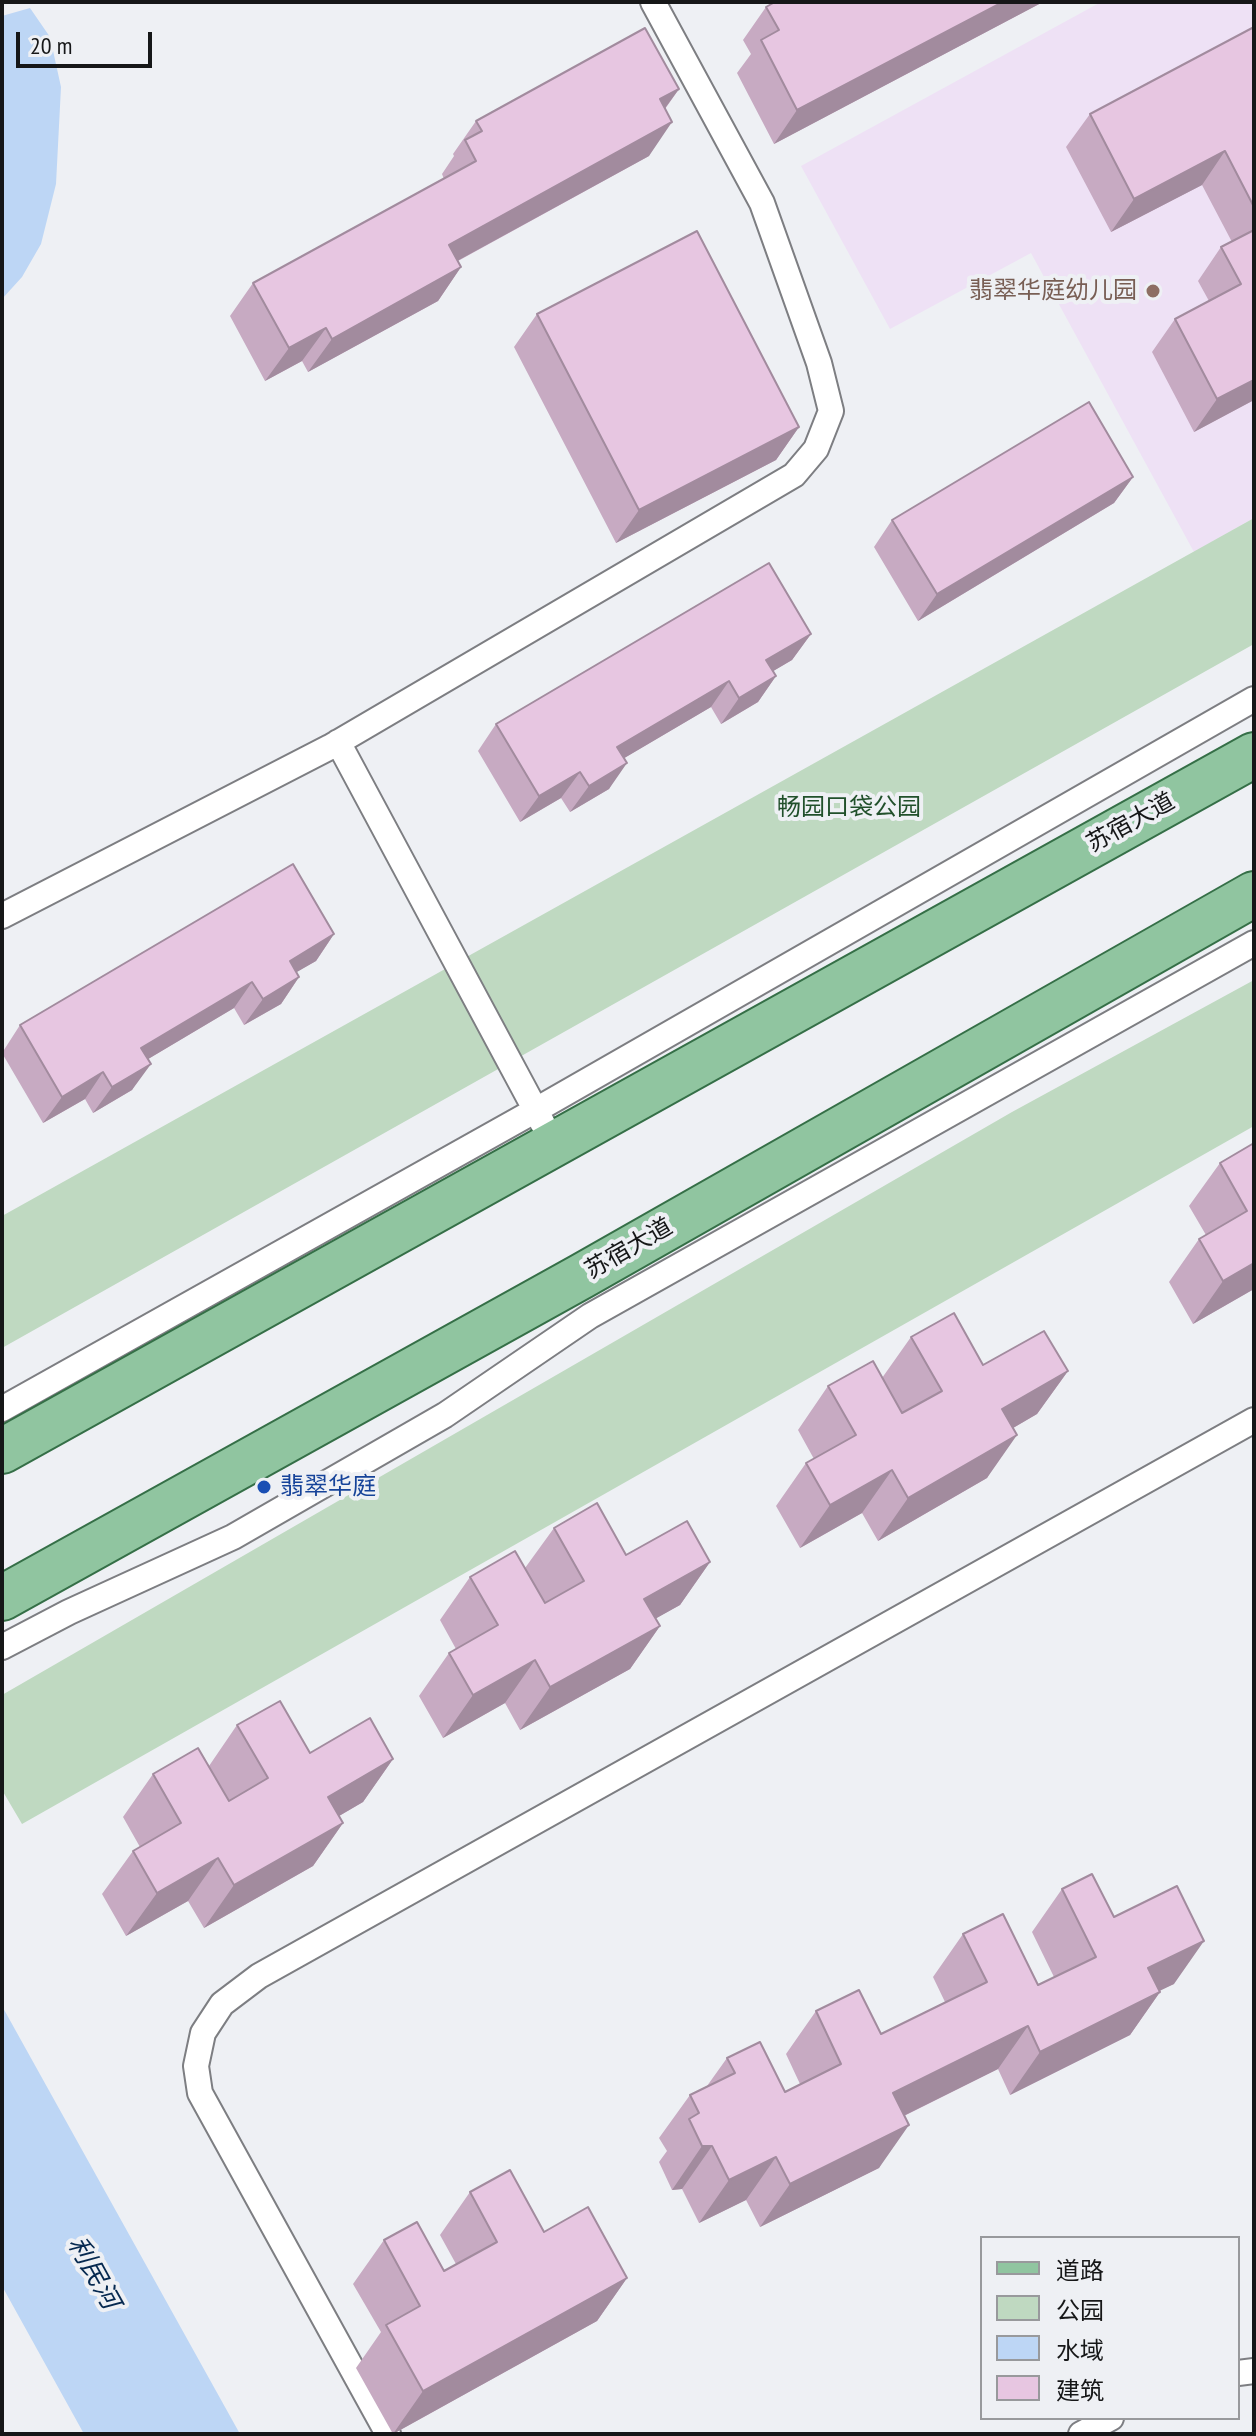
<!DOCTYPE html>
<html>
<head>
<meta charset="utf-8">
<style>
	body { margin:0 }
	#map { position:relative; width:1256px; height:2436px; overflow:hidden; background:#eef0f4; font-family:"PT Sans Narrow","Noto Sans SC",sans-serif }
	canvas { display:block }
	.frame { position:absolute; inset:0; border:4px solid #161718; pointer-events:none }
	.legend { position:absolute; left:980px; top:2236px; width:260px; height:184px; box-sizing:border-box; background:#eef0f4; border:2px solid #98999c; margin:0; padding:10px 14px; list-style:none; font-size:24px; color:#161718 }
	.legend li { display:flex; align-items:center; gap:16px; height:40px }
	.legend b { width:40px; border:2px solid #98999c }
	.scale { position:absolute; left:16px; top:32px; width:136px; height:36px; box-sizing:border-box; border:4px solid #161718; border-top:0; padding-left:10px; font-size:24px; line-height:28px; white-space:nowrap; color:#161718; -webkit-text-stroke:6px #eef0f4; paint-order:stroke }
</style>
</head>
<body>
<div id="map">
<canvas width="1256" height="2436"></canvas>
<div class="frame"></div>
<ul class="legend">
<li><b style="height:10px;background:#90c5a0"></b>道路</li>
<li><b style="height:22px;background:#bfd9c1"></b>公园</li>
<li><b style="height:22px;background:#bdd6f5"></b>水域</li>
<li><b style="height:22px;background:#e7c6e1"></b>建筑</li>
</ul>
<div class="scale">20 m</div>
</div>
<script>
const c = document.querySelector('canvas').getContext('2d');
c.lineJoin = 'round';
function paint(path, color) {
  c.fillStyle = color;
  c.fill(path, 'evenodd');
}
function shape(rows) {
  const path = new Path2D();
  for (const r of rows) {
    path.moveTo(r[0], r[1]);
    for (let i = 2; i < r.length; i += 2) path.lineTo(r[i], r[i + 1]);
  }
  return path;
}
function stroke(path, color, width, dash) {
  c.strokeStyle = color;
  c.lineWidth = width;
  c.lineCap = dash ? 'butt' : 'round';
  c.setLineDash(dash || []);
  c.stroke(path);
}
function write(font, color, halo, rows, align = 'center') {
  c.font = font + ' "PT Sans Narrow","Noto Sans SC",sans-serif';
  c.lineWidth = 8;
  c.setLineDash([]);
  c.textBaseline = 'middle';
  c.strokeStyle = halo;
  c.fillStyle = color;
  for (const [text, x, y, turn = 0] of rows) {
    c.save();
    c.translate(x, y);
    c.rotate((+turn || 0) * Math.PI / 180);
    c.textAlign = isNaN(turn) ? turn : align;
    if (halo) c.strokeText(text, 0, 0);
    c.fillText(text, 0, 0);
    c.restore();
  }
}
paint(shape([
	[1101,2,1254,2,1254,518,1194,552,1031,253,890,329,801,166]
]), '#eee1f5');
paint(shape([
	[1254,518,1254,644,2,1348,2,1216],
	[1254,980,1254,1126,22,1824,2,1790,2,1695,1012,1112]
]), '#bfd9c1');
paint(shape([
	[30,8,50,37,61,87,56,184,41,244,22,277,2,299,2,16],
	[2,2006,240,2434,84,2434,2,2286]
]), '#bdd6f5');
const service = shape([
	[338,742,543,1124],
	[2,916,330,747,794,475,816,449,831,411,819,363,762,203,653,2],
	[2,1409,536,1110,1254,699],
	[2,1647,69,1612,233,1537,445,1415,590,1316,1254,943],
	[1238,2373,1254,2371],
	[388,2434,200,2093,196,2066,203,2033,222,2004,259,1976,1254,1420],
	[1081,2434,1111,2418]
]);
const primary = shape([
	[2,1451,1254,755],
	[2,1598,582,1276,1254,894]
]);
stroke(service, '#7d7e82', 28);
stroke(primary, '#356f47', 48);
stroke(service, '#fff', 24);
stroke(primary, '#90c5a0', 44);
paint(shape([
	[775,2,1043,2,774,144,737,73,751,54,743,40,766,7],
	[1254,27,1254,400,1194,432,1152,352,1175,319,1209,301,1198,281,1221,247,1232,242,1202,185,1111,232,1066,147,1090,114],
	[679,89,665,109,649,156,458,261,461,267,438,301,308,372,302,361,265,381,230,316,253,283,444,179,442,174,454,156,453,154,476,121],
	[537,314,799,427,776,460,616,543,514,347],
	[1133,477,1114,503,918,621,874,547,892,520],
	[811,634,792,660,773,671,776,676,758,702,721,724,711,707,624,758,609,789,570,812,561,798,520,822,478,751,496,724],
	[334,934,316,961,296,972,299,977,281,1004,244,1025,234,1008,148,1059,132,1090,93,1113,85,1099,43,1123,2,1053,20,1025],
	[1254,1143,1254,1289,1193,1324,1169,1282,1199,1239,1206,1235,1189,1206,1220,1163],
	[911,1337,983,1365,1068,1371,1037,1414,1013,1428,987,1478,878,1541,862,1513,800,1548,776,1506,806,1463,814,1459,798,1430,828,1386,882,1378],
	[554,1528,626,1555,710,1562,680,1605,656,1618,660,1626,630,1669,520,1730,505,1703,443,1738,419,1696,449,1653,456,1649,440,1620,470,1577,525,1568],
	[237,1725,310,1753,393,1759,363,1802,339,1816,343,1823,313,1866,204,1928,188,1901,126,1936,102,1894,133,1851,140,1847,123,1817,153,1774,209,1766],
	[1062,1889,1114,1917,1174,1984,1159,1990,1160,1992,1130,2035,1010,2095,998,2069,904,2116,879,2168,760,2227,746,2200,699,2223,682,2189,672,2190,659,2162,667,2151,659,2138,690,2095,707,2086,727,2058,785,2092,800,2084,786,2054,816,2011,881,2034,945,2002,933,1977,963,1934,1038,1985,1054,1977,1032,1932],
	[470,2192,627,2278,597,2321,393,2434,356,2368,381,2332,353,2284,384,2240,444,2271,456,2264,440,2235]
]), '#c7aac2');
paint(shape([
	[1003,2,1043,2,774,144,797,110],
	[679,89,655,122,660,99],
	[672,122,649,156,426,278,449,245],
	[1225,151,1202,185,1111,232,1134,199],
	[461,267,438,301,308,372,332,339],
	[326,328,302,361,265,381,289,348],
	[1254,380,1254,400,1194,432,1217,399],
	[799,427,776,460,616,543,639,510],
	[1133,477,1114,503,918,621,937,594],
	[811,634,792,660,748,686,766,660],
	[776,676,758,702,721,724,739,698],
	[729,681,711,707,599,773,617,747],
	[627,763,609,789,570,812,589,786],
	[580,772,561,798,520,822,539,796],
	[334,934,316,961,271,987,290,961],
	[299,977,281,1004,244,1025,263,999],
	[252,982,234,1008,123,1074,141,1048],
	[151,1064,132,1090,93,1113,112,1087],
	[103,1072,85,1099,43,1123,62,1097],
	[1254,1263,1254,1289,1193,1324,1223,1281],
	[1068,1371,1037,1414,972,1452,1002,1409],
	[1017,1435,987,1478,878,1541,908,1498],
	[892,1470,862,1513,800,1548,830,1505],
	[710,1562,680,1605,614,1642,644,1599],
	[660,1626,630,1669,520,1730,550,1687],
	[535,1660,505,1703,443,1738,473,1695],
	[393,1759,363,1802,298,1840,328,1797],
	[343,1823,313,1866,204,1928,234,1885],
	[218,1858,188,1901,126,1936,157,1893],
	[1204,1941,1174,1984,1118,2011,1148,1968],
	[1160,1992,1130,2035,1010,2095,1040,2052],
	[1028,2026,998,2069,863,2136,893,2093],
	[909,2125,879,2168,760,2227,790,2184],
	[702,2146,712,2146,682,2189,672,2190],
	[776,2157,746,2200,699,2223,729,2180],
	[627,2278,597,2321,393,2434,423,2391]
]), '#a28b9e');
const building = shape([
	[775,2,1003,2,797,110,761,40,779,30,766,7,775,2],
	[1254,27,1254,207,1225,151,1134,199,1090,114,1254,27],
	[645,28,679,89,660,99,672,122,449,245,461,267,332,339,326,328,289,348,253,283,476,161,465,140,482,131,476,121,645,28],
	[1254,230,1254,380,1217,399,1175,319,1241,284,1221,247,1254,230],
	[697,231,799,427,639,510,537,314,697,231],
	[1089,402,1133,477,937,594,892,520,1089,402],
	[769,563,811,634,766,660,776,676,739,698,729,681,617,747,627,763,589,786,580,772,539,796,496,724,769,563],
	[293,864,334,934,290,961,299,977,263,999,252,982,141,1048,151,1064,112,1087,103,1072,62,1097,20,1025,293,864],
	[1254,1143,1254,1263,1223,1281,1199,1239,1247,1211,1220,1163,1254,1143],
	[954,1313,983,1365,1044,1331,1068,1371,1002,1409,1017,1435,908,1498,892,1470,830,1505,806,1463,856,1435,828,1386,873,1361,902,1413,942,1391,911,1337,954,1313],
	[597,1503,626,1555,687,1521,710,1562,644,1599,660,1626,550,1687,535,1660,473,1695,449,1653,498,1625,470,1577,515,1551,545,1603,584,1581,554,1528,597,1503],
	[280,1701,310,1753,370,1718,393,1759,328,1797,343,1823,234,1885,218,1858,157,1893,133,1851,181,1823,153,1774,198,1748,229,1801,268,1778,237,1725,280,1701],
	[1092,1874,1114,1917,1177,1886,1204,1941,1148,1968,1160,1992,1040,2052,1028,2026,893,2093,909,2125,790,2184,776,2157,729,2180,712,2146,702,2146,689,2119,699,2113,690,2095,735,2073,727,2058,760,2042,785,2092,841,2064,816,2011,859,1990,881,2034,987,1982,963,1934,1003,1914,1038,1985,1096,1957,1062,1889,1092,1874],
	[510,2170,544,2232,588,2207,627,2278,423,2391,386,2325,420,2306,384,2240,417,2222,444,2271,497,2242,470,2192,510,2170]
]);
paint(building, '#e7c6e1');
stroke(building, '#a28b9e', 2);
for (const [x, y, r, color] of [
	[1153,291,8,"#8d6e63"],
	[264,1487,8,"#1a4fb4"]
]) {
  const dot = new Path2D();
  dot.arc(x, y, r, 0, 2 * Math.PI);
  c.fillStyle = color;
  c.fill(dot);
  stroke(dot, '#eef0f4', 3);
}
write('24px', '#785e54', '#eef0f4', [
	["翡翠华庭幼儿园",1137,291]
], 'right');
write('24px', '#21502b', '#eef0f4', [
	["畅园口袋公园",849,808]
]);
write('24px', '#161718', '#eef0f4', [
	["苏宿大道",1131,823,-29],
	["苏宿大道",629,1249,-30]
]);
write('24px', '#164399', '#eef0f4', [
	["翡翠华庭",280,1487]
], 'left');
write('italic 26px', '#062950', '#eef0f4', [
	["利民河",93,2273,61]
]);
</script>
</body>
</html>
